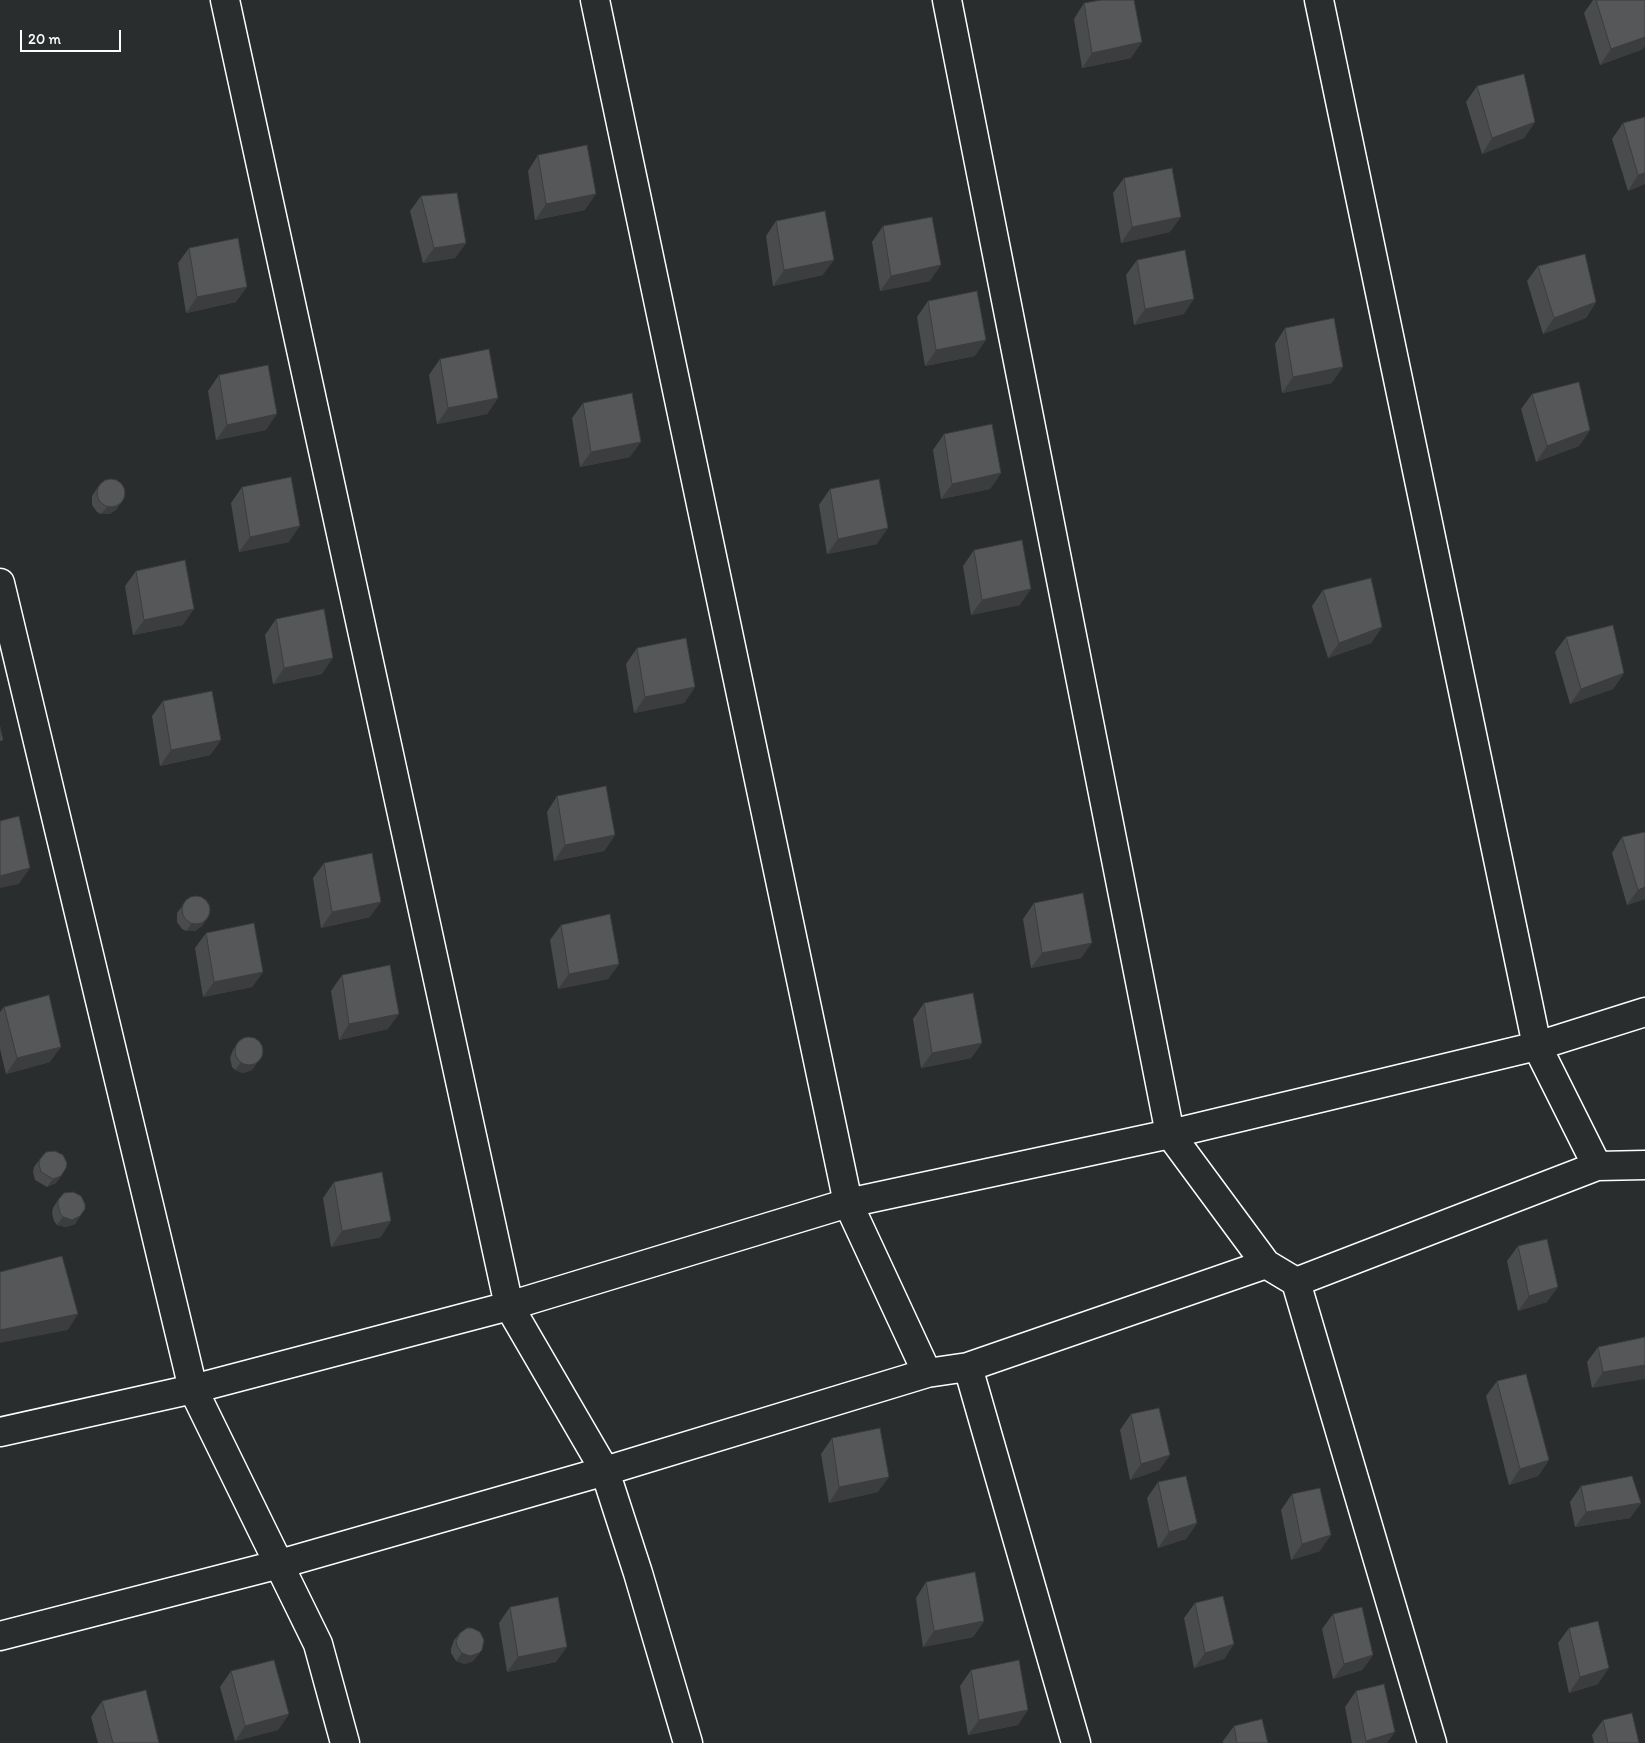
<!DOCTYPE html>
<html>
<head>
<meta charset="utf-8">
<style>
	body { margin:0 }
	#map { position:relative; width:1645px; height:1743px; overflow:hidden; background:#2a2d2e; font-family:Itim,sans-serif }
	canvas { display:block }
	.scale { position:absolute; left:20px; top:30px; width:101px; height:22px; box-sizing:border-box; border:2px solid #fff; border-top:0; padding-left:6px; font-size:15px; line-height:18px; white-space:nowrap; color:#fff; -webkit-text-stroke:4px #2a2d2e; paint-order:stroke }
</style>
</head>
<body>
<div id="map">
<canvas width="1645" height="1743"></canvas>
<div class="scale">20 m</div>
</div>
<script>
const c = document.querySelector('canvas').getContext('2d');
c.lineJoin = 'round';
function shape(rows) {
  const path = new Path2D();
  for (const r of rows) {
    if (r.length === 3) {
      path.moveTo(r[0] + r[2], r[1]);
      path.arc(r[0], r[1], r[2], 0, 2 * Math.PI);
      continue;
    }
    path.moveTo(r[0], r[1]);
    for (let i = 2; i < r.length; i += 2) path.lineTo(r[i], r[i + 1]);
  }
  return path;
}
function stroke(path, color, width, dash) {
  c.strokeStyle = color;
  c.lineWidth = width;
  c.lineCap = dash ? 'butt' : 'round';
  c.setLineDash(dash || []);
  c.stroke(path);
}
function paint(path, color) {
  c.fillStyle = color;
  c.fill(path, 'evenodd');
}
const minor = shape([
	[225,0,509,1306,605,1471,638,1573,688,1743],
	[595,0,848,1203,927,1373],
	[947,0,1170,1134,1266,1264],
	[1319,0,1537,1046,1597,1166],
	[0,583,193,1389,318,1644,345,1743],
	[1296,1282,1432,1743],
	[968,1367,1076,1743],
	[0,1432,193,1389,509,1306,848,1203,1170,1134,1537,1046,1645,1012],
	[0,1636,280,1564,605,1471,927,1373,968,1367,1266,1264,1296,1282,1597,1166,1645,1165]
]);
stroke(minor, '#fff', 31);
stroke(minor, '#2a2d2e', 28);
paint(shape([
	[1593,0,1645,0,1643,49,1600,65,1584,13],
	[1084,3,1131,58,1082,68,1074,19],
	[1477,86,1535,122,1524,138,1482,154,1466,102],
	[1645,117,1645,184,1628,191,1612,139,1623,123],
	[538,155,585,210,535,220,528,171],
	[1124,178,1170,232,1121,243,1113,193],
	[421,196,466,243,455,258,423,263,410,211],
	[776,221,823,275,773,286,766,236],
	[883,226,930,281,880,291,872,242],
	[189,248,236,302,186,313,178,263],
	[1137,260,1184,314,1134,325,1126,275],
	[1538,266,1596,302,1586,318,1543,334,1527,281],
	[928,301,975,356,925,366,917,317],
	[1285,328,1332,383,1282,393,1275,344],
	[440,359,498,398,487,414,437,424,429,375],
	[219,375,266,430,216,440,208,391],
	[1532,394,1590,430,1579,446,1536,462,1521,409],
	[583,403,630,457,580,467,572,418],
	[944,434,1001,473,990,489,941,499,933,450],
	[100,484,117,509,110,514,101,514,97,512,92,505,92,496],
	[242,487,289,542,239,552,231,503],
	[830,489,877,544,827,554,819,505],
	[974,550,1020,605,971,615,963,566],
	[136,571,183,625,133,635,125,586],
	[1323,590,1382,627,1371,643,1328,658,1312,606],
	[276,619,322,674,273,684,265,635],
	[1566,637,1624,673,1613,689,1570,704,1555,652],
	[637,648,695,687,684,703,634,713,626,664],
	[163,701,221,740,210,755,160,766,152,716],
	[557,796,615,835,604,851,554,861,547,812],
	[1645,832,1645,899,1627,905,1612,853,1622,837],
	[324,863,370,917,321,928,313,878],
	[1034,903,1081,958,1031,968,1023,919],
	[183,905,207,918,202,926,195,931,186,931,182,929,177,922,177,913],
	[561,925,619,964,608,979,558,989,550,940],
	[206,933,263,972,252,987,203,997,195,948],
	[342,975,388,1029,339,1040,331,991],
	[924,1003,982,1043,971,1058,921,1068,913,1019],
	[4,1007,50,1062,6,1074,0,1049,0,1012],
	[238,1042,252,1070,243,1073,235,1070,232,1067,230,1058,233,1050],
	[40,1159,61,1176,56,1183,47,1187,35,1180,33,1172,34,1167],
	[334,1182,381,1237,331,1247,323,1198],
	[58,1200,80,1216,75,1224,66,1227,57,1225,54,1221,52,1213,53,1208],
	[1518,1246,1547,1302,1518,1311,1507,1261],
	[1645,1337,1592,1388,1587,1362,1598,1347],
	[1497,1381,1549,1460,1538,1476,1509,1485,1486,1396],
	[1131,1414,1170,1455,1159,1470,1130,1480,1120,1430],
	[832,1438,878,1492,829,1503,821,1454],
	[1158,1482,1197,1523,1186,1539,1158,1548,1147,1498],
	[1581,1486,1641,1503,1630,1518,1575,1527,1570,1502],
	[1292,1494,1320,1551,1291,1560,1281,1510],
	[926,1582,984,1621,973,1637,923,1647,916,1598],
	[1195,1603,1234,1644,1224,1659,1194,1668,1184,1618],
	[510,1607,556,1662,507,1672,499,1623],
	[1333,1614,1373,1655,1362,1670,1333,1679,1322,1629],
	[1569,1628,1598,1684,1569,1693,1558,1643],
	[460,1633,482,1650,473,1661,465,1664,456,1661,451,1653,451,1649,454,1640],
	[971,1670,1018,1725,968,1735,960,1686],
	[231,1671,289,1714,278,1730,235,1741,220,1687],
	[1356,1691,1387,1743,1352,1743,1345,1707],
	[102,1701,159,1743,98,1743,91,1717],
	[1603,1720,1639,1743,1594,1743,1592,1735],
	[1234,1726,1268,1743,1223,1743,1223,1741]
]), '#494b4c');
paint(shape([
	[1645,37,1645,46,1643,49,1600,65,1611,49],
	[1142,42,1131,58,1082,68,1092,53],
	[1535,122,1524,138,1482,154,1492,138],
	[1645,173,1645,184,1628,191,1638,175],
	[596,194,585,210,535,220,546,204],
	[1181,217,1170,232,1121,243,1132,227],
	[466,243,455,258,423,263,434,248],
	[834,260,823,275,773,286,784,270],
	[941,265,930,281,880,291,891,276],
	[247,287,236,302,186,313,197,297],
	[1194,299,1184,314,1134,325,1145,309],
	[1596,302,1586,318,1543,334,1554,318],
	[986,340,975,356,925,366,936,350],
	[1343,367,1332,383,1282,393,1293,377],
	[498,398,487,414,437,424,448,408],
	[277,414,266,430,216,440,227,425],
	[1590,430,1579,446,1536,462,1547,446],
	[641,442,630,457,580,467,591,452],
	[1001,473,990,489,941,499,952,484],
	[122,501,117,509,110,514,101,514,107,507],
	[300,526,289,542,239,552,250,537],
	[888,528,877,544,827,554,838,539],
	[1031,589,1020,605,971,615,982,600],
	[194,609,183,625,133,635,144,620],
	[1382,627,1371,643,1328,658,1339,643],
	[333,658,322,674,273,684,284,668],
	[1624,673,1613,689,1570,704,1581,689],
	[695,687,684,703,634,713,645,697],
	[221,740,210,755,160,766,171,750],
	[615,835,604,851,554,861,565,845],
	[30,868,19,884,0,888,0,876],
	[1645,887,1645,899,1627,905,1638,890],
	[381,902,370,917,321,928,332,912],
	[207,918,202,926,195,931,186,931,191,924],
	[1092,943,1081,958,1031,968,1042,953],
	[619,964,608,979,558,989,569,974],
	[263,972,252,987,203,997,214,982],
	[399,1014,388,1029,339,1040,349,1024],
	[982,1043,971,1058,921,1068,932,1053],
	[61,1047,50,1062,6,1074,17,1058],
	[241,1062,258,1062,252,1070,243,1073,235,1070],
	[61,1176,56,1183,47,1187,53,1179],
	[80,1216,75,1224,66,1227,57,1225,63,1217],
	[391,1221,381,1237,331,1247,342,1231],
	[1558,1287,1547,1302,1518,1311,1529,1296],
	[78,1314,68,1330,0,1343,0,1330],
	[1645,1365,1645,1379,1592,1388,1603,1372],
	[1170,1455,1159,1470,1130,1480,1141,1464],
	[1549,1460,1538,1476,1509,1485,1520,1469],
	[889,1477,878,1492,829,1503,839,1487],
	[1641,1503,1630,1518,1575,1527,1586,1512],
	[1197,1523,1186,1539,1158,1548,1169,1532],
	[1331,1535,1320,1551,1291,1560,1302,1544],
	[984,1621,973,1637,923,1647,934,1631],
	[1234,1644,1224,1659,1194,1668,1205,1653],
	[567,1647,556,1662,507,1672,518,1657],
	[482,1650,473,1661,465,1664,456,1661,462,1653],
	[1373,1655,1362,1670,1333,1679,1344,1664],
	[1609,1668,1598,1684,1569,1693,1580,1677],
	[1028,1710,1018,1725,968,1735,979,1720],
	[289,1714,278,1730,235,1741,245,1726],
	[1395,1732,1387,1743,1365,1743,1366,1741]
]), '#3c3d3e');
const building = shape([
	[1101,0,1134,0,1142,42,1092,53,1084,3,1101,0],
	[1596,0,1645,0,1645,37,1611,49,1596,0],
	[1524,74,1535,122,1492,138,1477,86,1524,74],
	[1645,117,1645,173,1638,175,1623,123,1645,117],
	[587,145,596,194,546,204,538,155,587,145],
	[1172,168,1181,217,1132,227,1124,178,1172,168],
	[457,193,466,243,434,248,421,196,457,193],
	[825,211,834,260,784,270,776,221,825,211],
	[932,217,941,265,891,276,883,226,932,217],
	[238,238,247,287,197,297,189,248,238,238],
	[1185,250,1194,299,1145,309,1137,260,1185,250],
	[1585,254,1596,302,1554,318,1538,266,1585,254],
	[977,291,986,340,936,350,928,301,977,291],
	[1334,318,1343,367,1293,377,1285,328,1334,318],
	[489,349,498,398,448,408,440,359,489,349],
	[268,365,277,414,227,425,219,375,268,365],
	[1579,382,1590,430,1547,446,1532,394,1579,382],
	[632,393,641,442,591,452,583,403,632,393],
	[992,424,1001,473,952,484,944,434,992,424],
	[291,477,300,526,250,537,242,487,291,477],
	[879,479,888,528,838,539,830,489,879,479],
	[111,493,14],
	[1022,540,1031,589,982,600,974,550,1022,540],
	[185,560,194,609,144,620,136,571,185,560],
	[1371,578,1382,627,1339,643,1323,590,1371,578],
	[324,609,333,658,284,668,276,619,324,609],
	[1613,625,1624,673,1581,689,1566,637,1613,625],
	[686,638,695,687,645,697,637,648,686,638],
	[212,691,221,740,171,750,163,701,212,691],
	[0,727,3,740,0,741,0,727],
	[606,786,615,835,565,845,557,796,606,786],
	[19,816,30,868,0,876,0,821,19,816],
	[1645,832,1645,887,1638,890,1622,837,1645,832],
	[372,853,381,902,332,912,324,863,372,853],
	[1083,893,1092,943,1042,953,1034,903,1083,893],
	[196,910,14],
	[610,914,619,964,569,974,561,925,610,914],
	[254,923,263,972,214,982,206,933,254,923],
	[390,965,399,1014,349,1024,342,975,390,965],
	[973,993,982,1043,932,1053,924,1003,973,993],
	[49,995,61,1047,17,1058,4,1007,49,995],
	[249,1051,14],
	[55,1151,63,1155,67,1163,66,1168,61,1176,53,1179,41,1172,39,1164,40,1159,46,1152,55,1151],
	[382,1172,391,1221,342,1231,334,1182,382,1172],
	[73,1192,81,1196,85,1204,85,1209,80,1216,72,1220,63,1217,60,1213,58,1205,58,1200,64,1193,73,1192],
	[1547,1239,1558,1287,1529,1296,1518,1246,1547,1239],
	[62,1256,78,1314,0,1330,0,1272,62,1256],
	[1645,1337,1645,1365,1603,1372,1598,1347,1645,1337],
	[1526,1374,1549,1460,1520,1469,1497,1381,1526,1374],
	[1159,1408,1170,1455,1141,1464,1131,1414,1159,1408],
	[880,1428,889,1477,839,1487,832,1438,880,1428],
	[1186,1476,1197,1523,1169,1532,1158,1482,1186,1476],
	[1632,1476,1641,1503,1586,1512,1581,1486,1632,1476],
	[1320,1488,1331,1535,1302,1544,1292,1494,1320,1488],
	[975,1572,984,1621,934,1631,926,1582,975,1572],
	[1223,1596,1234,1644,1205,1653,1195,1603,1223,1596],
	[558,1597,567,1647,518,1657,510,1607,558,1597],
	[1362,1607,1373,1655,1344,1664,1333,1614,1362,1607],
	[1598,1621,1609,1668,1580,1677,1569,1628,1598,1621],
	[467,1628,472,1628,480,1632,484,1640,482,1650,479,1653,470,1656,462,1653,457,1646,456,1641,460,1633,467,1628],
	[274,1660,289,1714,245,1726,231,1671,274,1660],
	[1019,1660,1028,1710,979,1720,971,1670,1019,1660],
	[1384,1684,1395,1732,1366,1741,1356,1691,1384,1684],
	[146,1690,159,1743,113,1743,102,1701,146,1690],
	[1632,1713,1639,1743,1608,1743,1603,1720,1632,1713],
	[1262,1719,1268,1743,1237,1743,1234,1726,1262,1719]
]);
paint(building, '#555758');
stroke(building, '#3c3d3e', 1);
</script>
</body>
</html>
